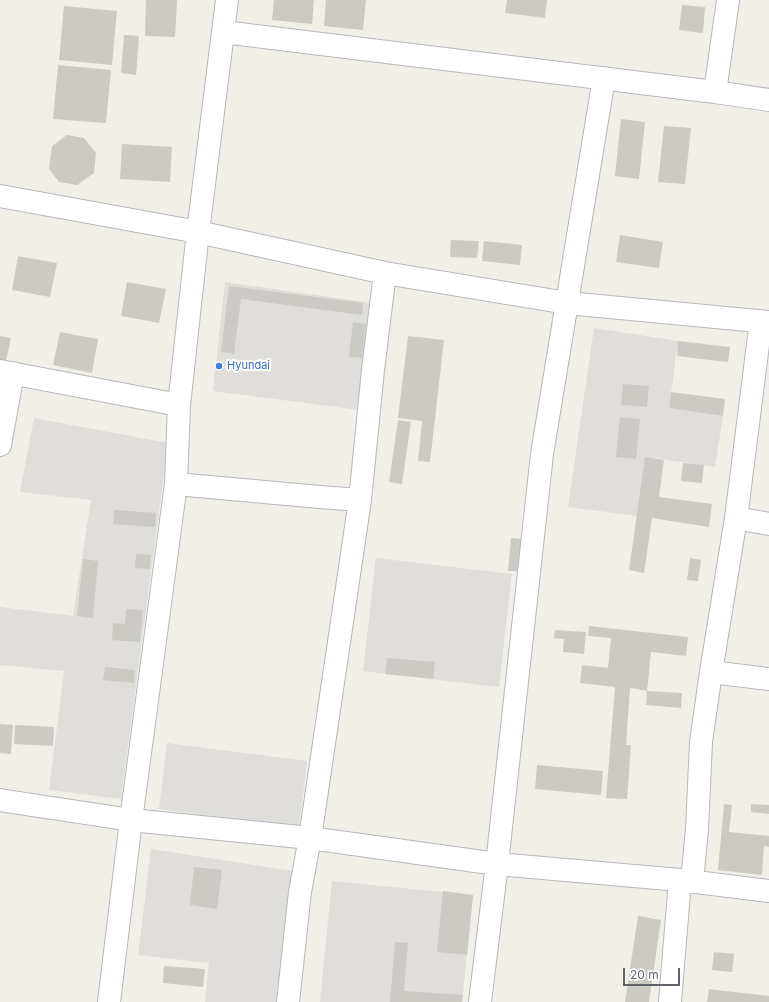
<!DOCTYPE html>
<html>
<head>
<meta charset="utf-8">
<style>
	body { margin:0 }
	#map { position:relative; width:769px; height:1002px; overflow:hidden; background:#f1efe8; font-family:Inter,sans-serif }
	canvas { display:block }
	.scale { position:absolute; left:623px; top:968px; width:57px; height:18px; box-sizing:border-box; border:2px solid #5f6368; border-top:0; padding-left:5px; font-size:12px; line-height:14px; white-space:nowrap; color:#5f6368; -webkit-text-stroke:3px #fff; paint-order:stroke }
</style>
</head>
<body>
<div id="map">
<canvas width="769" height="1002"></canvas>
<div class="scale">20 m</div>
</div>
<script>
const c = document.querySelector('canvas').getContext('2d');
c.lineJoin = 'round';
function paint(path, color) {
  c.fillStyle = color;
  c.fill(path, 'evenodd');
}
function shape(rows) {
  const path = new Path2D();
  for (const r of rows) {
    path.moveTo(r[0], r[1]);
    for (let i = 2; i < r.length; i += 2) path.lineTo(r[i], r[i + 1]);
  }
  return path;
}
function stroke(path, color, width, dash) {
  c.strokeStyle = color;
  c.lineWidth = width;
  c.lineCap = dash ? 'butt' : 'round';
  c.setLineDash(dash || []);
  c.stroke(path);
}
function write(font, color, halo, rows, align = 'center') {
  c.font = font + ' Inter,sans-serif';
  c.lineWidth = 4;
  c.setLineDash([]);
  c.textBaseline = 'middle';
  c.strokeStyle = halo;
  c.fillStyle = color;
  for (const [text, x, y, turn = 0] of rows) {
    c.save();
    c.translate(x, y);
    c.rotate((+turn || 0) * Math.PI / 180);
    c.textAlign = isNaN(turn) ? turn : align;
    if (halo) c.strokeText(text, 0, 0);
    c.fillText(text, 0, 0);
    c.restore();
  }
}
paint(shape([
	[225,282,372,303,359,410,213,391],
	[594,328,678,341,669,408,723,416,715,467,646,457,637,516,568,507],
	[34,418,168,443,121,799,49,790,64,671,0,665,0,607,73,616,91,500,20,492],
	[376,558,512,574,499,687,363,671],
	[167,743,307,761,299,828,159,809],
	[151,849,293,871,278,1002,205,1002,209,963,138,955],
	[332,881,473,895,462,1002,320,1002]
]), '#e0deda');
paint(shape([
	[146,0,177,0,175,37,145,36],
	[274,0,314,0,312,24,272,20],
	[326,0,366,0,363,30,324,26],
	[507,0,547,0,545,18,505,13],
	[682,5,705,7,703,33,679,30],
	[64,6,117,11,112,65,59,60],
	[124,35,139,36,136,75,121,73],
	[58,65,111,70,106,123,53,119],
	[621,119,645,122,639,179,615,176],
	[664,126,691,128,685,184,658,182],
	[67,135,84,138,96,153,94,173,77,185,59,182,49,169,52,146],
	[122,144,172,147,170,182,120,179],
	[620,235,663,242,659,268,616,262],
	[451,240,479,241,477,258,450,257],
	[484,241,522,245,520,265,482,261],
	[18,256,57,263,50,297,12,290],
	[127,282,166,289,159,323,121,316],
	[229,286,363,303,362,315,241,299,234,354,221,352],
	[353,322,366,324,362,358,349,357],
	[60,332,98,339,92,373,53,365],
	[0,336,11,338,6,361,0,360],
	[408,336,444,340,430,462,418,461,422,421,398,418],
	[678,341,730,347,728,362,677,356],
	[623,384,649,386,647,407,621,405],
	[671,392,725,399,723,416,669,408],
	[620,417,640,419,636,459,616,457],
	[398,420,411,422,402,484,389,482],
	[645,457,664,460,659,497,712,504,709,527,652,518,644,573,629,570],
	[683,463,704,465,702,483,681,481],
	[114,510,156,513,155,527,113,524],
	[511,538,522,539,519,571,508,571],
	[136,554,151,555,150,569,135,568],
	[690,558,701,560,698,581,687,580],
	[83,559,98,561,93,618,77,616],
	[126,609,143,610,140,642,112,640,113,623,125,624],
	[589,626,688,637,686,656,651,652,647,691,682,693,681,708,646,705,647,691,630,688,626,745,631,745,627,799,606,798,615,687,580,683,582,665,608,668,611,638,588,636],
	[555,630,586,632,584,654,563,652,564,639,554,638],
	[387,658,435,662,433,679,385,674],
	[105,667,135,670,134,683,103,680],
	[0,724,13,725,11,754,0,753],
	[15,725,54,727,53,746,14,744],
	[537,765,603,771,601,795,535,789],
	[724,804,732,805,729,832,769,836,769,847,764,846,762,875,718,870],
	[751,804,769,805,769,814,751,812],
	[194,867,222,870,217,909,190,905],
	[443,891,473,895,467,955,437,952],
	[638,916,661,920,649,1002,625,1002],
	[395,942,408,943,404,991,463,995,462,1002,390,1002],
	[714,952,734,954,732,972,712,970],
	[164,966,205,969,203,987,163,983],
	[709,989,769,996,769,1002,707,1002]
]), '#cccac5');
const minor = shape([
	[223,32,715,92,769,100],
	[715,92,728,0],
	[0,196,198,232,385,273,567,303,769,322],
	[0,371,179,405,176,484,131,820,109,1002],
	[179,405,198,232,227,0],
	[0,445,13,373],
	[176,484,320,497,360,500,373,370,385,273],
	[736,518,769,524],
	[711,672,769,679],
	[0,800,131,820,310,838,497,864,680,880,769,891],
	[692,882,697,829,701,742,711,672,736,518,761,321],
	[288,1002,300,892,310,838,360,500],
	[480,1002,497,864,542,454,604,78],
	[670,1002,680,880]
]);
stroke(minor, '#b5b8bc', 24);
stroke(minor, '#fff', 22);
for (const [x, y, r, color] of [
	[219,366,4,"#3f7fe0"]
]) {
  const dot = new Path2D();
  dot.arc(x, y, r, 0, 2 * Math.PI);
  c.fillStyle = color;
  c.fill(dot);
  stroke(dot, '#fff', 1.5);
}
write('11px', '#366cbe', '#fff', [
	["Hyundai",227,366]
], 'left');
</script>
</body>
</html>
